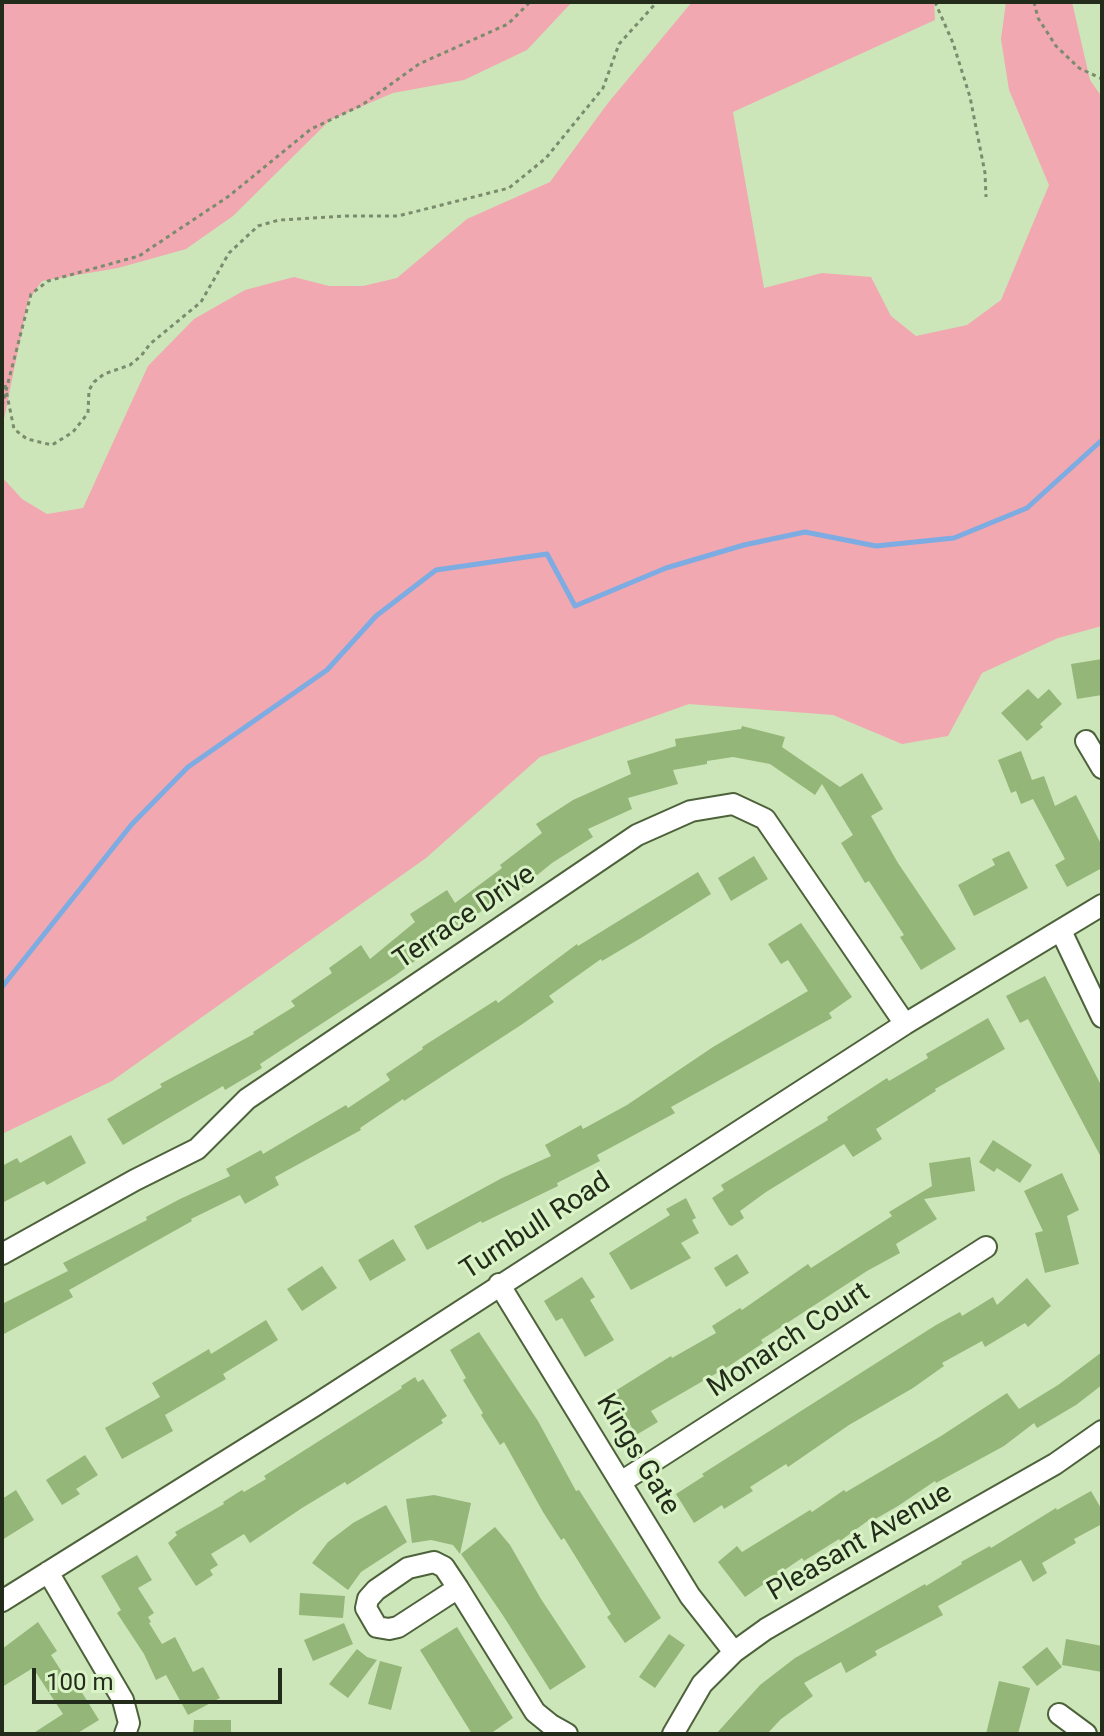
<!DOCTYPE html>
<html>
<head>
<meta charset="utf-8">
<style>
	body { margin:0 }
	#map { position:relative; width:1104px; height:1736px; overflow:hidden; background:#cce6b9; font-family:Roboto,sans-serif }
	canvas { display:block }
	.frame { position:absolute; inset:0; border:4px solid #232c1b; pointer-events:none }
	.scale { position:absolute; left:32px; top:1668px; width:250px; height:36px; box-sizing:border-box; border:4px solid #232c1b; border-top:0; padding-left:10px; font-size:24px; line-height:28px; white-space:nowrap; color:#232c1b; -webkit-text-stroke:6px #d9f3c6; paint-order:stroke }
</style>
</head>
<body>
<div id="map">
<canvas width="1104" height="1736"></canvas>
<div class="frame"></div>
<div class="scale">100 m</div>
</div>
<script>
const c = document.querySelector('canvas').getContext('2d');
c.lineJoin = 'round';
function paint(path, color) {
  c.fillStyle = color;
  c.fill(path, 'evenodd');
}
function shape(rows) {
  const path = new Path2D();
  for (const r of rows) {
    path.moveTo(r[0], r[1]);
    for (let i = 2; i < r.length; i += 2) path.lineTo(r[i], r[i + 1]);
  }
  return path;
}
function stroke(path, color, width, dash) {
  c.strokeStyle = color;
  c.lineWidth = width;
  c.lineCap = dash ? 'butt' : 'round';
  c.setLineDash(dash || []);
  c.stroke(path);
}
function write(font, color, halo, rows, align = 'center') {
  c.font = font + ' Roboto,sans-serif';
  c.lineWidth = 6;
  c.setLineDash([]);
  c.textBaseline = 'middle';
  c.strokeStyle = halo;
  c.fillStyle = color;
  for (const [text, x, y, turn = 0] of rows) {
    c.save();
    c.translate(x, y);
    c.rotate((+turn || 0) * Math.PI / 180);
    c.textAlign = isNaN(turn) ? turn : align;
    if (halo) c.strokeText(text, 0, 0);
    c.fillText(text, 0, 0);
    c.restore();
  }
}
paint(shape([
	[2,2,572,2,527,50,464,80,393,93,330,120,233,216,186,249,118,268,42,281,28,301,2,429],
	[692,2,934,2,935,20,733,112,764,288,822,273,871,277,891,316,916,336,967,325,1001,300,1049,185,1009,90,1001,39,1006,2,1072,2,1090,80,1102,97,1102,626,1058,638,982,673,948,736,902,744,833,715,689,704,540,757,426,858,112,1081,2,1134,2,477,22,499,47,514,83,508,148,366,194,319,245,290,294,277,329,286,363,286,397,278,467,219,550,182,608,103]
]), '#f1a8b1');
stroke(shape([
	[2,987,132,824,188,767,327,670,376,616,436,570,547,554,575,606,666,568,744,545,805,532,876,546,954,538,1027,508,1102,440]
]), '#7cace2', 5);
paint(shape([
	[1102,659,1102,695,1077,699,1071,664],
	[1028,689,1038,699,1049,689,1062,704,1040,724,1043,727,1027,741,1001,713],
	[742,726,785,737,782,747,840,787,862,773,883,809,871,816,898,863,956,949,921,970,900,937,904,935,869,881,865,883,841,843,853,835,822,784,815,795,770,764,733,757,707,761,707,764,673,770,678,784,628,798,632,809,588,829,593,837,552,863,519,890,515,886,396,975,260,1064,262,1068,225,1090,223,1086,123,1145,107,1119,162,1087,160,1084,254,1034,253,1032,295,1006,291,1001,332,973,329,968,361,945,370,959,415,922,410,914,447,890,455,903,502,868,500,865,542,833,536,824,573,800,631,774,627,761,676,746,675,739,741,729],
	[1021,751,1032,780,1044,776,1055,806,1076,795,1102,846,1102,868,1067,887,1055,865,1065,859,1033,799,1021,804,1016,791,1011,793,998,760],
	[1009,851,1028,888,974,916,958,885,995,865,992,859],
	[754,856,768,879,731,901,718,878],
	[698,872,711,894,641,938,602,961,601,959,549,996,554,1002,521,1025,404,1101,403,1099,360,1128,361,1130,275,1177,279,1185,245,1204,240,1195,191,1219,192,1221,69,1290,73,1297,2,1335,2,1304,68,1271,63,1263,147,1220,146,1217,180,1199,230,1176,226,1169,261,1150,263,1154,346,1105,348,1108,390,1080,386,1074,423,1049,422,1047,496,1000,498,1003,577,944,578,946],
	[801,923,852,997,829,1013,832,1018,671,1107,675,1113,597,1155,600,1161,557,1183,558,1186,482,1223,481,1221,427,1250,414,1226,502,1178,551,1156,545,1145,581,1125,583,1129,627,1105,713,1047,808,991,788,960,781,964,768,944],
	[1045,976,1102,1087,1102,1159,1028,1019,1020,1023,1006,996],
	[988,1018,1005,1049,935,1089,936,1091,876,1129,882,1139,853,1157,844,1144,766,1192,740,1211,744,1218,732,1226,729,1225,712,1198,724,1190,721,1185,828,1120,827,1117,887,1078,889,1081,928,1058,926,1054],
	[71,1135,86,1163,47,1185,44,1181,2,1203,2,1166,17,1158,20,1163],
	[993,1140,1032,1165,1020,1183,997,1168,994,1172,979,1162],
	[970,1157,975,1191,924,1199,937,1219,896,1244,900,1253,867,1271,761,1340,763,1343,729,1366,651,1411,658,1422,636,1435,612,1393,671,1356,672,1358,716,1333,712,1326,740,1308,742,1310,808,1264,811,1268,892,1216,889,1212,932,1186,929,1163],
	[1062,1173,1079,1210,1067,1216,1079,1264,1045,1273,1035,1233,1043,1231,1024,1191],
	[686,1198,696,1218,692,1220,699,1233,681,1243,691,1258,631,1290,609,1253,670,1215,666,1209],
	[393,1239,406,1260,370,1281,358,1260],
	[737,1254,749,1273,726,1287,714,1268],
	[322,1266,337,1288,302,1311,287,1289],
	[582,1277,595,1297,590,1300,614,1340,585,1357,562,1318,556,1321,544,1301],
	[1027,1278,1051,1306,1028,1327,1025,1323,985,1347,982,1341,942,1363,944,1366,913,1388,849,1425,788,1467,786,1464,750,1487,753,1491,724,1509,722,1505,694,1523,676,1494,704,1476,702,1474,936,1325,960,1312,962,1316,993,1297,997,1305],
	[266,1320,278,1340,223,1374,226,1379,165,1415,173,1431,122,1459,105,1428,160,1397,152,1383,209,1349,211,1354],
	[479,1332,538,1421,576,1491,579,1490,661,1618,625,1643,607,1617,611,1614,564,1538,561,1540,543,1512,504,1442,500,1445,481,1415,483,1413,463,1380,466,1378,450,1350],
	[1102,1352,1102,1385,1076,1405,1037,1428,1034,1423,1004,1446,936,1483,935,1481,898,1506,870,1522,869,1520,840,1541,839,1539,804,1561,802,1558,745,1597,718,1562,737,1546,742,1552,810,1510,812,1512,844,1490,846,1492,941,1436,1007,1393,1019,1409,1058,1385],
	[415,1377,418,1382,423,1379,447,1416,441,1420,443,1423,347,1485,345,1482,302,1508,250,1543,244,1534,211,1554,218,1565,210,1570,213,1575,196,1586,168,1543,177,1535,175,1532,224,1504,223,1502,242,1490,244,1492,266,1479,264,1476,396,1392,402,1388,401,1386],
	[85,1455,98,1475,76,1489,80,1494,62,1505,46,1480],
	[16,1490,34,1520,2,1540,2,1499],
	[1091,1491,1102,1510,1102,1524,1074,1539,1076,1543,1042,1563,1047,1573,1033,1582,1021,1560,938,1606,943,1615,875,1651,877,1655,846,1673,841,1662,804,1683,813,1696,781,1719,767,1734,716,1734,760,1685,795,1658,925,1584,926,1586,962,1564,961,1562,990,1546,991,1548,1056,1508,1057,1510],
	[434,1495,471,1503,460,1554,453,1545,431,1540,412,1543,406,1499],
	[386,1505,407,1542,361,1572,348,1590,312,1563,328,1542,353,1523],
	[495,1527,510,1545,541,1599,586,1667,550,1690,504,1617,461,1554],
	[137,1555,152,1580,138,1588,154,1613,148,1617,151,1622,149,1623,162,1644,175,1637,193,1672,203,1667,220,1698,188,1715,166,1675,156,1680,144,1654,117,1613,121,1610,101,1576],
	[300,1593,345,1596,343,1618,299,1615],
	[38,1622,57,1651,51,1655,71,1686,76,1683,99,1720,76,1734,32,1734,63,1714,33,1668,2,1687,2,1649],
	[344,1623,353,1644,313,1661,304,1640],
	[457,1627,513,1718,490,1734,472,1734,420,1650],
	[669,1634,685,1645,655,1688,639,1677],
	[1066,1639,1102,1646,1102,1672,1062,1665],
	[1047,1647,1062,1667,1037,1686,1022,1667],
	[357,1649,367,1657,377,1660,348,1698,329,1684],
	[380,1661,402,1667,391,1710,368,1704],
	[999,1681,1030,1688,1018,1734,986,1734],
	[194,1720,231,1720,231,1734,193,1734]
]), '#94b678');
const minor = shape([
	[1086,741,1102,768],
	[1061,931,1102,1017],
	[2,1254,135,1180,197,1149,247,1099,637,835,691,811,733,804,765,819,905,1024],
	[499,1284,690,1596,734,1652],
	[621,1482,986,1247],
	[48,1572,123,1700,129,1723,125,1734],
	[458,1588,398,1627,389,1629,377,1627,366,1608,368,1599,376,1590,408,1568,434,1562,444,1567,458,1588,535,1712,551,1725,567,1734],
	[2,1601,314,1406,905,1024,1102,905],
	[1059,1714,1086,1734],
	[673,1734,702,1684,734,1652,766,1629,840,1586,1055,1464,1102,1431]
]);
stroke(minor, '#4d623b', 24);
stroke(shape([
	[935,2,953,43,970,97,985,173,986,197],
	[1034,2,1038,18,1056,46,1079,68,1102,79],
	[5,385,14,429,27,439,52,445,73,432,88,413,89,390,94,382,104,374,130,365,141,356,150,344,201,302,229,253,258,226,279,220,346,216,398,216,509,188,546,158,603,88,619,44,657,2],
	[2,406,31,294,48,281,139,256,229,196,311,129,362,105,419,64,508,24,530,2]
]), '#7a8c6d', 3, [4, 4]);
stroke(minor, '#fff', 20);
write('28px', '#232c1b', '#d9f3c6', [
	["Terrace Drive",465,918,-34],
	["Turnbull Road",536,1227,-33],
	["Monarch Court",789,1341,-33],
	["Kings Gate",637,1455,59],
	["Pleasant Avenue",860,1543,-30]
]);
</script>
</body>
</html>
